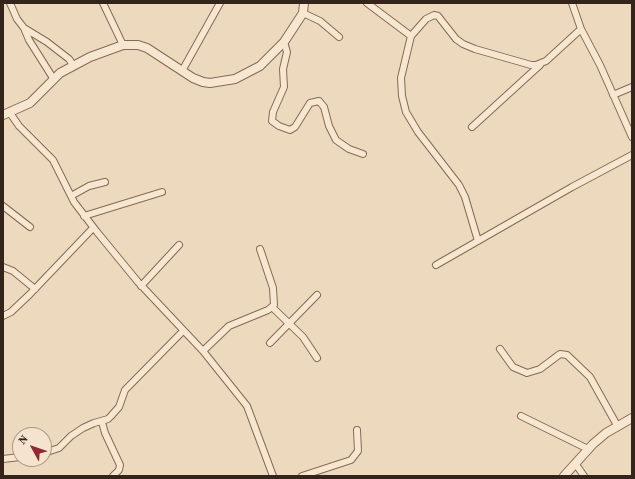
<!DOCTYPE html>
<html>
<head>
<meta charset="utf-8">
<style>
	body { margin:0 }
	#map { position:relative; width:635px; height:479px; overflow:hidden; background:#edd9bd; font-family:"Source Serif 4",serif }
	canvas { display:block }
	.frame { position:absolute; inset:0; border:4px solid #34241b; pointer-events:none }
	.north { position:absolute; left:12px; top:427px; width:40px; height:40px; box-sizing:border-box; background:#f5e4cd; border:1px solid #a89786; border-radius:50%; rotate:310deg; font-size:11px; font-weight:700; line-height:16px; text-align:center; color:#34241b }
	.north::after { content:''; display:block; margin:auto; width:14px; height:18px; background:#932735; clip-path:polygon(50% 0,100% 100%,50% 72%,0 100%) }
</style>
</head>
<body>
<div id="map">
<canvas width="635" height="479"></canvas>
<div class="frame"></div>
<div class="north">N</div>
</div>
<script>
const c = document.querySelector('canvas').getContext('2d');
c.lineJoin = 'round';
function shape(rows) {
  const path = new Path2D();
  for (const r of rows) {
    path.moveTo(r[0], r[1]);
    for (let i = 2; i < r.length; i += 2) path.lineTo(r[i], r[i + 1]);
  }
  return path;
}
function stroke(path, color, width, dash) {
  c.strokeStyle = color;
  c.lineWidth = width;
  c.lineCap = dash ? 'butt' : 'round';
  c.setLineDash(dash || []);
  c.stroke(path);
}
const minor = shape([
	[10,3,17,19,24,28,47,42,69,59,73,65],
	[103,3,123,45],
	[367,3,411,36,426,19,434,15,438,16,456,39,463,44,475,49,531,65,536,65,546,61,581,29],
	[572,3,581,29,600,65,632,137],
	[303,13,320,21,339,37],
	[24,28,29,40,53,78],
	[411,36,401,78,402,96,406,112,418,132,459,185,465,197,478,241],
	[284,42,287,52,283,69,284,87,273,112,272,121,279,126,290,130,295,127,310,103,319,101,324,107,329,126,336,140,349,149,363,154],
	[182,71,220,3],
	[613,95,632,87],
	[10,113,19,126,53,160,74,202,97,232,138,282,203,351,247,406,273,476],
	[472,127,540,65],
	[71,196,89,186,105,182],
	[3,206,30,227],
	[84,216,162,192],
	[436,265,572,187,632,155],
	[3,267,13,271,35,289],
	[141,286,179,245],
	[272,307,303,337,317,358],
	[3,316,11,312,30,294,93,228],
	[270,343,317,295],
	[500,349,513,367,527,373,540,369,560,354,567,355,590,377,618,427],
	[203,351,229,326,268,310,274,305,273,288,260,249],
	[521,416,588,449],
	[102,422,105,433,120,465,119,470,113,476],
	[44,453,59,448,71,436,83,428,94,423,108,419,111,416,119,407,125,390,183,331],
	[3,459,20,457],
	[575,463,584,476],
	[302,476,351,460,358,451,357,430]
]);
const tertiary = shape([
	[3,115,30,103,60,73,90,57,123,45,138,45,147,48,193,78,203,82,210,83,235,79,260,66,284,42,303,13,304,3],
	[564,476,593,444,606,433,632,418]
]);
stroke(minor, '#856a57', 8);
stroke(tertiary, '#856a57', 10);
stroke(minor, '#f8e7d0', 6);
stroke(tertiary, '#f8e7d0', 8);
</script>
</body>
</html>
